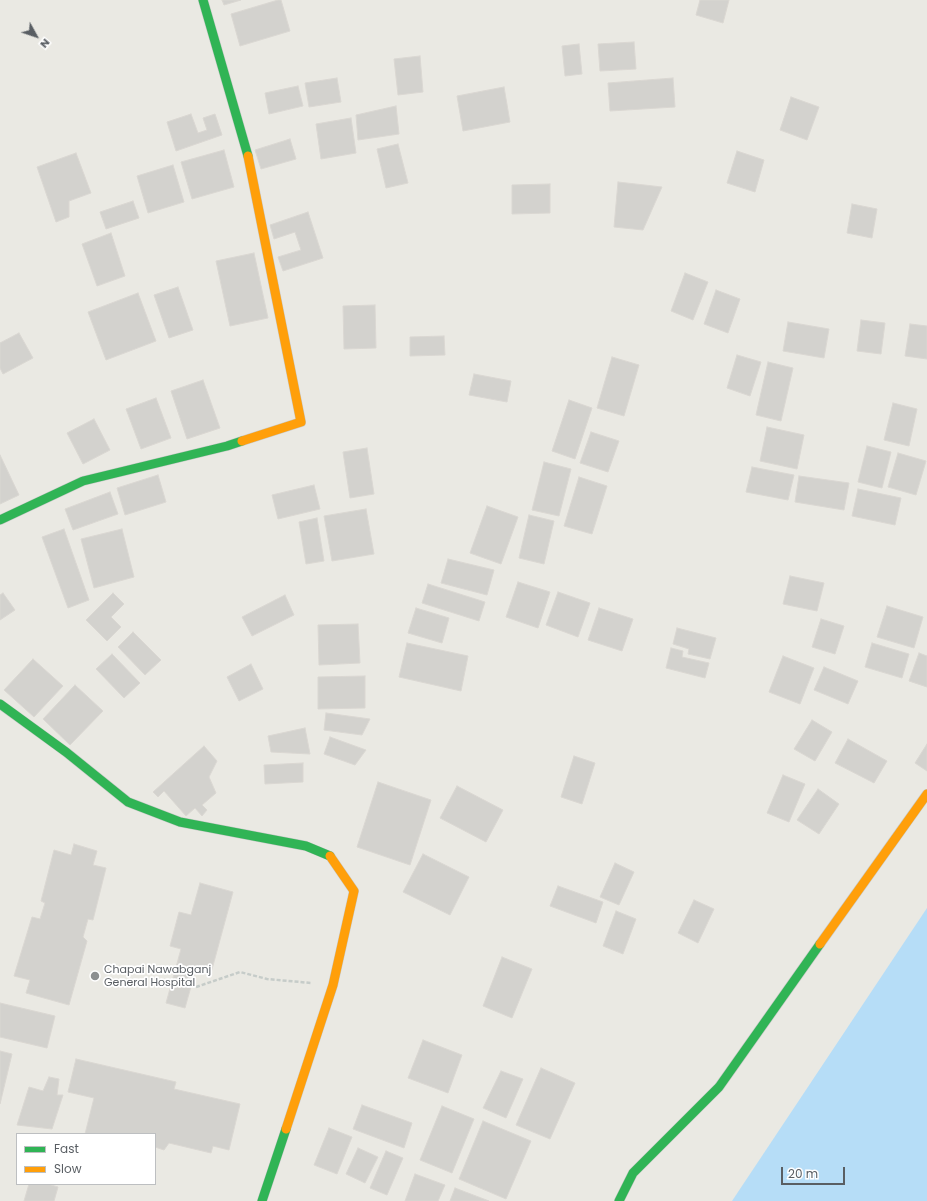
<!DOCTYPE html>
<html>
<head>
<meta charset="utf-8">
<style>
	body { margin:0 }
	#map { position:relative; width:927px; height:1201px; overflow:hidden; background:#eae9e3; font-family:Poppins,sans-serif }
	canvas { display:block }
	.legend { position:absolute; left:16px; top:1133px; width:140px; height:52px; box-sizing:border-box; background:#fff; border:1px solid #bdbfc1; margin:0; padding:5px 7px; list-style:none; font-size:12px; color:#595e63 }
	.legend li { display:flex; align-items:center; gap:8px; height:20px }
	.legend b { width:20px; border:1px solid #bdbfc1 }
	.north { position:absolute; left:16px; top:16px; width:40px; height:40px; -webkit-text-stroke:3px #fff; paint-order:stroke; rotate:130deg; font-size:11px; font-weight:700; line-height:16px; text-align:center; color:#595e63 }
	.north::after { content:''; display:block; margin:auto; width:14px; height:18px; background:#595e63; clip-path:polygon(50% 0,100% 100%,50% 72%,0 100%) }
	.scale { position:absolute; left:781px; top:1167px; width:64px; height:18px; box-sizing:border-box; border:2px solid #595e63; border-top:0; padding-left:5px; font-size:12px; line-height:14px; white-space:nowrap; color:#595e63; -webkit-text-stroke:3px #fff; paint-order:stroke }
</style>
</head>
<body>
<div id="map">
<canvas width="927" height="1201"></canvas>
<ul class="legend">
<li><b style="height:5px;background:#30b455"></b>Fast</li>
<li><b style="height:5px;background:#ff9f0a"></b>Slow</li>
</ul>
<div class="north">N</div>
<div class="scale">20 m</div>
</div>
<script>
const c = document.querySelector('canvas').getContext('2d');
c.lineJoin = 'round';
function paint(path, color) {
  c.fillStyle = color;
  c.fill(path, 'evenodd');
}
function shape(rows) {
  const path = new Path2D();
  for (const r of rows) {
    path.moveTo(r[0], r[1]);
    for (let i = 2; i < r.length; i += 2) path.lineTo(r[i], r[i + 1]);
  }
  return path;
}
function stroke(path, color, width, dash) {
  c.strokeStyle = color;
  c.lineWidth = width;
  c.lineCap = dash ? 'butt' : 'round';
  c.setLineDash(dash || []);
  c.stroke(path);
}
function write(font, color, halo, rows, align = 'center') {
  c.font = font + ' Poppins,sans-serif';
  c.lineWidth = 3.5;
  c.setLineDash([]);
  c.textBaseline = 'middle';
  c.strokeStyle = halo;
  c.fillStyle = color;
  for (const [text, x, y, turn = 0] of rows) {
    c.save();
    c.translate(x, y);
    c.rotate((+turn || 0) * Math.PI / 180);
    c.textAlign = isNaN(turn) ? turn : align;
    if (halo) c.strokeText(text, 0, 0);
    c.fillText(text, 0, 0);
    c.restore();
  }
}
paint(shape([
	[927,908,927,1201,732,1201]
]), '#b6ddf7');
const building = shape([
	[222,0,241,0,224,5,222,0],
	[278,0,281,0,290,31,240,46,231,14,278,0],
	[700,0,729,0,723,23,696,15,700,0],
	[634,42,636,69,600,71,598,44,634,42],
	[579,44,582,74,565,76,562,46,579,44],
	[420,56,423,92,398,95,394,59,420,56],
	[337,78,341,102,309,107,305,83,337,78],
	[673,78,675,107,610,111,608,83,673,78],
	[298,86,303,106,269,114,265,93,298,86],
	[504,87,510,122,463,131,457,96,504,87],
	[791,97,819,107,807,140,780,130,791,97],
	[396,106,399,134,358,140,356,115,396,106],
	[191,114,198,133,207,130,203,118,215,114,222,135,176,151,167,122,191,114],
	[351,118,356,153,321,159,316,124,351,118],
	[290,139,296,159,261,169,255,150,290,139],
	[398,144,408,183,386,188,377,149,398,144],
	[224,150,234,187,192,199,181,162,224,150],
	[737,151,764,160,755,192,727,183,737,151],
	[76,153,91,193,69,201,69,217,56,222,37,167,76,153],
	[173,165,184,202,148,213,137,176,173,165],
	[618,182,662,187,643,230,614,227,618,182],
	[550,184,550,213,512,214,512,185,550,184],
	[133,201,139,218,106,229,100,212,133,201],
	[852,204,877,209,872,238,847,233,852,204],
	[308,212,323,258,283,271,278,257,301,250,295,232,274,239,270,225,308,212],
	[111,233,125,276,97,286,82,244,111,233],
	[254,253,268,318,230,326,216,261,254,253],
	[685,273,708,282,693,320,671,311,685,273],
	[178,287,193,330,169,338,154,295,178,287],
	[716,290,740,299,728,333,704,324,716,290],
	[138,293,156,341,106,360,88,312,138,293],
	[375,305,376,348,344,349,343,306,375,305],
	[861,320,885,323,881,354,857,351,861,320],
	[788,322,829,329,824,358,783,351,788,322],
	[910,324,927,326,927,359,905,356,910,324],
	[19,333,33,358,3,374,0,368,0,343,19,333],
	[444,336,445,355,410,356,410,337,444,336],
	[737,355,761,362,750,396,727,388,737,355],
	[612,357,639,365,624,416,597,408,612,357],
	[768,362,793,368,781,421,756,415,768,362],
	[474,374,511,381,507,402,469,395,474,374],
	[203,380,220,428,187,439,171,391,203,380],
	[156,398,171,438,141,449,126,409,156,398],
	[569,400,592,408,575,459,552,451,569,400],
	[893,403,917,409,909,446,884,440,893,403],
	[94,419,110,450,83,464,67,433,94,419],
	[767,427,804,435,797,469,760,461,767,427],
	[591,432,619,441,608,472,580,463,591,432],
	[867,446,891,452,882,488,858,482,867,446],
	[367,448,374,494,350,498,343,452,367,448],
	[898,453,926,461,916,495,888,487,898,453],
	[0,455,19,495,0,504,0,455],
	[544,462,571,469,559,516,532,510,544,462],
	[752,467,794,475,788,500,746,492,752,467],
	[158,475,166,502,125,515,117,488,158,475],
	[799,476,849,483,844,510,795,502,799,476],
	[579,477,607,486,592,534,564,526,579,477],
	[314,485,320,509,278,519,272,495,314,485],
	[858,489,901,498,895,525,852,516,858,489],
	[110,492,118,514,73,530,65,509,110,492],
	[487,506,518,517,501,564,470,553,487,506],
	[366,509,374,554,332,561,324,516,366,509],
	[529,515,554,521,544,564,519,558,529,515],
	[317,518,324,561,306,564,299,522,317,518],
	[64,529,89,600,68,608,42,537,64,529],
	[122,529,134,577,94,588,81,539,122,529],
	[448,559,494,570,487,595,441,583,448,559],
	[790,576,824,583,817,611,783,604,790,576],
	[518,582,550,592,538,628,506,617,518,582],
	[428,584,485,602,479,621,422,603,428,584],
	[558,592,590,603,578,637,546,625,558,592],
	[3,593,15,610,0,620,0,595,3,593],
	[113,593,124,604,111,617,121,627,107,641,86,620,113,593],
	[285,595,294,615,252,636,242,617,285,595],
	[887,606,923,617,914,648,877,637,887,606],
	[416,608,449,618,442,643,408,633,416,608],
	[599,608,633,619,622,651,588,640,599,608],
	[821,619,844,626,835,654,812,647,821,619],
	[358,624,360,663,319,665,318,625,358,624],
	[677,628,716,638,710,659,688,654,689,649,673,644,677,628],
	[133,632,161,660,145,675,118,647,133,632],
	[407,643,468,656,461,691,399,677,407,643],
	[872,643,909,654,902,678,865,667,872,643],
	[671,648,683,651,682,657,709,663,705,678,666,668,671,648],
	[919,653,927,656,927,687,909,681,919,653],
	[112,654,140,683,124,698,96,669,112,654],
	[783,656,814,668,800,704,769,692,783,656],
	[33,659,63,686,34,717,4,690,33,659],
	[251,664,263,689,239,701,227,677,251,664],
	[824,667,858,681,848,704,814,690,824,667],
	[365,676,365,708,318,709,318,677,365,676],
	[75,685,103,711,70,745,43,719,75,685],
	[326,713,370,719,362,735,324,730,326,713],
	[812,720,832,732,815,761,794,749,812,720],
	[305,728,310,754,271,752,268,736,305,728],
	[330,737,366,750,355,765,324,754,330,737],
	[848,739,887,761,874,783,835,763,848,739],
	[927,744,927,771,915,763,927,744],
	[204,746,217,761,209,777,216,793,202,805,207,810,202,816,195,808,186,816,164,791,158,797,153,792,204,746],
	[574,756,595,763,582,804,561,797,574,756],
	[303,763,303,782,265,784,264,765,303,763],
	[783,775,805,784,789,822,767,813,783,775],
	[378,782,431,800,410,865,357,847,378,782],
	[457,786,503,810,486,842,440,818,457,786],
	[818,789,839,804,819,834,797,820,818,789],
	[74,844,97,851,93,865,106,868,93,920,88,919,83,937,87,941,69,1005,26,993,30,980,14,976,32,917,40,919,45,903,41,901,54,850,71,855,74,844],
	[423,854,469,877,450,915,403,892,423,854],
	[615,863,634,872,619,905,600,897,615,863],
	[200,883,233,892,211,973,196,969,185,1008,166,1003,181,949,170,946,179,912,191,915,200,883],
	[558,886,603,902,596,923,550,906,558,886],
	[694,900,714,909,698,943,678,933,694,900],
	[616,911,636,919,623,954,603,946,616,911],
	[502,957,532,969,512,1018,483,1006,502,957],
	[0,1003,55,1016,47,1048,0,1037,0,1003],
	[423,1040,462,1055,448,1093,408,1078,423,1040],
	[0,1051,12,1054,0,1104,0,1051],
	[76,1059,176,1082,174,1089,240,1104,229,1150,213,1146,211,1153,169,1143,164,1150,155,1147,155,1134,85,1134,94,1098,68,1092,76,1059],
	[541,1068,575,1083,550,1139,516,1125,541,1068],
	[501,1071,523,1079,506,1118,483,1108,501,1071],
	[49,1077,59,1079,57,1095,63,1095,52,1129,17,1125,29,1087,43,1091,49,1077],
	[362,1105,412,1123,404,1148,353,1129,362,1105],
	[442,1106,474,1119,452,1173,420,1160,442,1106],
	[483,1121,531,1141,506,1199,459,1179,483,1121],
	[329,1128,352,1137,337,1174,314,1165,329,1128],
	[358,1148,378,1157,365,1183,346,1174,358,1148],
	[386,1151,403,1158,387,1195,370,1188,386,1151],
	[415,1174,445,1185,438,1201,405,1201,415,1174],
	[29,1184,48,1184,58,1187,54,1201,24,1201,29,1184],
	[455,1188,489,1201,450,1201,455,1188]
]);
paint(building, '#d3d2ce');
stroke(building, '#dad7d2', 1);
const fast = shape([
	[203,0,248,156],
	[0,520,83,481,227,446,242,441],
	[0,704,66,752,128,802,180,822,306,846,330,856],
	[262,1201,286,1129],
	[619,1201,633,1173,719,1087,820,944]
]);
const slow = shape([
	[242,441,301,422,248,156],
	[820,944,927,794],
	[286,1129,333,985,354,891,330,856]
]);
stroke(fast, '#c7c8c7', 10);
stroke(slow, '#c7c8c7', 10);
stroke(shape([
	[196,987,240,972,267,979,311,983]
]), '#c6ccc9', 2.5, [4, 2]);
stroke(fast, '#30b455', 9);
stroke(slow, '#ff9f0a', 9);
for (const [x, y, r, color] of [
	[95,976,5,"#8c8f90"]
]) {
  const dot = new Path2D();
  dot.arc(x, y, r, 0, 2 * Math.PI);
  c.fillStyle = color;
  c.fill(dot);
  stroke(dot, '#fff', 1.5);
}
write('11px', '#595e63', '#fff', [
	["Chapai Nawabganj",104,970],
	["General Hospital",104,983]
], 'left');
</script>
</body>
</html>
